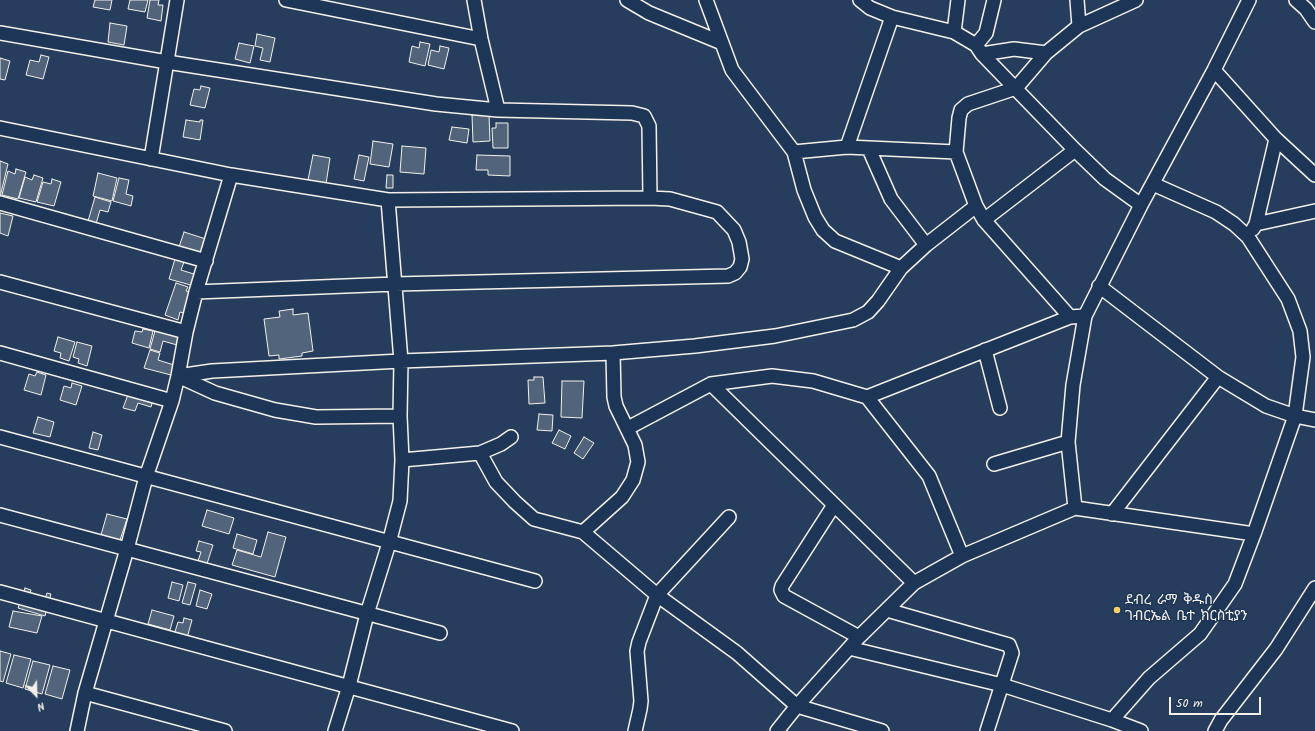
<!DOCTYPE html>
<html>
<head>
<meta charset="utf-8">
<style>
	body { margin:0 }
	#map { position:relative; width:1315px; height:731px; overflow:hidden; background:#263d5d; font-family:Kalam,sans-serif }
	canvas { display:block }
	.north { position:absolute; left:16px; top:675px; width:40px; height:40px; -webkit-text-stroke:3px #1d3557; paint-order:stroke; rotate:157deg; font-size:11px; font-weight:700; line-height:16px; text-align:center; color:#f4f1e8 }
	.north::after { content:''; display:block; margin:auto; width:14px; height:18px; background:#f4f1e8; clip-path:polygon(50% 0,100% 100%,50% 72%,0 100%) }
	.scale { position:absolute; left:1169px; top:697px; width:92px; height:18px; box-sizing:border-box; border:2px solid #f4f1e8; border-top:0; padding-left:5px; font-size:12px; line-height:14px; white-space:nowrap; color:#f4f1e8; -webkit-text-stroke:3px #1d3557; paint-order:stroke }
</style>
</head>
<body>
<div id="map">
<canvas width="1315" height="731"></canvas>
<div class="north">N</div>
<div class="scale">50 m</div>
</div>
<script>
const c = document.querySelector('canvas').getContext('2d');
c.lineJoin = 'round';
function paint(path, color) {
  c.fillStyle = color;
  c.fill(path, 'evenodd');
}
function shape(rows) {
  const path = new Path2D();
  for (const r of rows) {
    path.moveTo(r[0], r[1]);
    for (let i = 2; i < r.length; i += 2) path.lineTo(r[i], r[i + 1]);
  }
  return path;
}
function stroke(path, color, width, dash) {
  c.strokeStyle = color;
  c.lineWidth = width;
  c.lineCap = dash ? 'butt' : 'round';
  c.setLineDash(dash || []);
  c.stroke(path);
}
function write(font, color, halo, rows, align = 'center') {
  c.font = font + ' Kalam,"Noto Sans Ethiopic",sans-serif';
  c.lineWidth = 3;
  c.setLineDash([]);
  c.textBaseline = 'middle';
  c.strokeStyle = halo;
  c.fillStyle = color;
  for (const [text, x, y, turn = 0] of rows) {
    c.save();
    c.translate(x, y);
    c.rotate((+turn || 0) * Math.PI / 180);
    c.textAlign = isNaN(turn) ? turn : align;
    if (halo) c.strokeText(text, 0, 0);
    c.fillText(text, 0, 0);
    c.restore();
  }
}
const building = shape([
	[95,0,112,0,110,10,93,7,95,0],
	[130,0,148,0,145,12,128,9,130,0],
	[150,0,159,0,158,5,163,5,161,21,147,18,150,0],
	[110,23,127,26,124,45,108,42,110,23],
	[257,34,275,38,270,62,260,60,263,48,255,46,257,34],
	[420,42,430,44,425,66,409,62,412,46,419,48,420,42],
	[239,43,254,46,250,63,235,59,239,43],
	[440,46,449,48,444,69,428,65,431,50,439,52,440,46],
	[41,55,49,57,43,79,26,75,30,60,39,62,41,55],
	[0,58,10,61,5,80,0,79,0,58],
	[201,86,210,88,205,108,190,105,194,89,200,90,201,86],
	[472,115,489,115,490,141,473,142,472,115],
	[186,120,200,122,200,120,203,120,200,140,183,137,186,120],
	[496,123,508,123,508,148,493,148,492,128,496,128,496,123],
	[452,127,469,129,467,143,449,140,452,127],
	[373,141,393,144,389,167,370,164,373,141],
	[402,146,426,148,424,174,400,172,402,146],
	[313,155,330,158,326,184,308,180,313,155],
	[359,155,369,157,364,181,354,179,359,155],
	[477,155,510,156,510,176,488,175,488,170,476,170,477,155],
	[0,161,8,164,0,197,0,161],
	[16,169,26,172,18,199,2,195,8,171,15,174,16,169],
	[98,173,117,178,112,201,93,196,98,173],
	[34,175,43,178,36,202,19,198,25,177,32,180,34,175],
	[387,175,393,175,393,188,386,188,387,175],
	[119,178,129,180,126,194,133,196,131,206,113,201,119,178],
	[52,179,61,182,54,206,37,202,43,182,51,184,52,179],
	[95,197,111,202,108,212,100,210,96,224,88,221,95,197],
	[0,213,13,216,8,236,0,233,0,213],
	[184,232,209,240,204,256,178,250,184,232],
	[175,259,184,262,181,270,197,275,194,286,169,279,175,259],
	[176,283,188,287,186,291,191,292,184,313,180,312,178,320,165,315,176,283],
	[293,309,293,315,308,313,313,351,302,353,302,356,279,359,279,355,269,356,264,319,280,317,279,311,293,309],
	[156,327,181,333,177,345,163,341,160,352,150,349,156,327],
	[143,329,153,331,149,348,132,343,135,331,142,332,143,329],
	[58,337,75,342,69,361,60,358,61,353,54,351,58,337],
	[77,342,92,346,87,366,78,363,79,359,73,357,77,342],
	[150,350,160,353,158,360,174,365,171,375,144,368,150,350],
	[37,372,46,375,41,395,24,390,29,374,35,376,37,372],
	[534,377,543,377,545,403,529,404,528,380,534,380,534,377],
	[562,381,584,381,582,418,561,417,562,381],
	[72,383,82,386,76,405,60,400,64,386,71,388,72,383],
	[129,392,153,400,151,407,138,403,135,411,123,408,129,392],
	[539,414,553,415,552,431,537,430,539,414],
	[38,417,54,422,50,437,33,433,38,417],
	[559,430,571,436,565,449,552,443,559,430],
	[93,432,102,435,98,450,89,448,93,432],
	[584,437,594,443,583,459,574,453,584,437],
	[207,510,234,518,229,534,202,526,207,510],
	[107,514,127,519,120,540,101,535,107,514],
	[268,532,286,537,275,577,232,565,237,550,261,557,268,532],
	[237,534,257,540,253,554,233,548,237,534],
	[199,541,213,545,205,570,196,567,201,552,196,551,199,541],
	[172,582,183,585,179,601,168,598,172,582],
	[188,582,196,584,190,605,182,603,188,582],
	[25,588,31,590,27,602,43,604,47,593,51,594,45,616,18,608,25,588],
	[200,590,212,594,207,609,196,606,200,590],
	[152,610,174,616,170,630,148,624,152,610],
	[13,611,42,616,37,633,9,627,13,611],
	[184,618,192,620,187,638,174,635,178,622,183,623,184,618],
	[0,651,11,654,3,682,0,681,0,651],
	[14,655,31,659,23,688,6,683,14,655],
	[33,661,50,665,42,694,25,689,33,661],
	[53,666,70,670,62,699,45,694,53,666]
]);
paint(building, '#52647b');
stroke(building, '#f4f1e8', 1);
const street = shape([
	[286,0,481,39],
	[474,0,481,39,498,110],
	[627,0,649,13,722,43],
	[706,0,732,70,794,152,804,190,815,217,823,230,835,241,901,268,926,245,976,206],
	[860,0,870,8,892,17,954,32,976,45,982,54,1075,150,1105,179,1141,205],
	[1077,0,1079,26],
	[1296,0,1306,9,1315,22],
	[954,32,958,0],
	[0,33,167,62,436,104,498,110,632,113,644,116,649,126,650,198],
	[976,45,986,33,994,0],
	[982,54,1014,49,1046,53],
	[1214,70,1276,139,1315,175],
	[0,128,231,175,388,200,650,198,670,199,717,212,734,230,739,242,742,259,740,267,735,273,728,276,395,284,196,292],
	[847,147,892,17],
	[869,149,891,199,926,245],
	[794,152,847,147,956,152],
	[151,159,177,0],
	[0,203,206,261],
	[984,220,1075,150],
	[1256,224,1276,139],
	[1253,229,1256,224,1315,211],
	[0,282,186,332],
	[1099,286,1218,377,1266,406,1295,416,1315,420],
	[1070,317,984,220,976,206,956,152,959,118,961,110,968,104,1016,88,1046,53,1079,26,1136,0],
	[985,350,1000,408],
	[0,353,172,401],
	[178,376,212,371,401,361,613,353,695,346,775,336,853,320,868,312,878,301,901,268],
	[178,376,215,393,275,410,316,417,400,416],
	[711,384,914,583],
	[867,397,929,476,962,556],
	[628,428,711,384,772,376,813,381,867,397,1070,317,1085,316],
	[0,437,535,581],
	[480,453,501,444,511,437],
	[402,460,480,453,496,482,515,502,534,519,583,532,657,595,737,653,797,706,882,731],
	[994,464,1068,442],
	[834,505,782,586,781,590,784,596,859,637],
	[1075,508,1068,442,1073,385,1085,316,1141,205,1214,70,1249,0],
	[1112,514,1218,377],
	[0,515,440,633],
	[583,532,622,497,633,480,638,462,635,445,616,406,614,397,613,353],
	[0,592,512,731],
	[887,610,1009,645,1012,653,987,731],
	[849,648,1002,685,1112,720,1141,731],
	[85,693,225,731],
	[1112,720,1149,678,1200,634,1235,584,1254,534,1295,416,1303,357,1300,331,1288,299,1248,237,1234,224,1216,212,1153,184],
	[77,731,85,693,127,549,146,477,172,401,178,376,186,332,196,292,231,175],
	[335,731,349,686,367,614,389,543,400,501,402,460,400,416,401,361,388,200],
	[635,731,640,709,641,701,637,651,639,642,657,595,729,517],
	[777,731,797,706,859,637,914,583,962,556,1075,508,1254,534],
	[1215,731,1221,720,1276,649,1315,588]
]);
stroke(street, '#f4f1e8', 16);
stroke(street, '#1d3557', 13);
for (const [x, y, r, color] of [
	[1117,610,4,"#ffd166"]
]) {
  const dot = new Path2D();
  dot.arc(x, y, r, 0, 2 * Math.PI);
  c.fillStyle = color;
  c.fill(dot);
  stroke(dot, '#1d3557', 1.5);
}
write('14px', '#f4f1e8', '#1d3557', [
	["ደብረ ራማ ቅዱስ",1125,602],
	["ገብርኤል ቤተ ክርስቲያን",1125,618]
], 'left');
</script>
</body>
</html>
